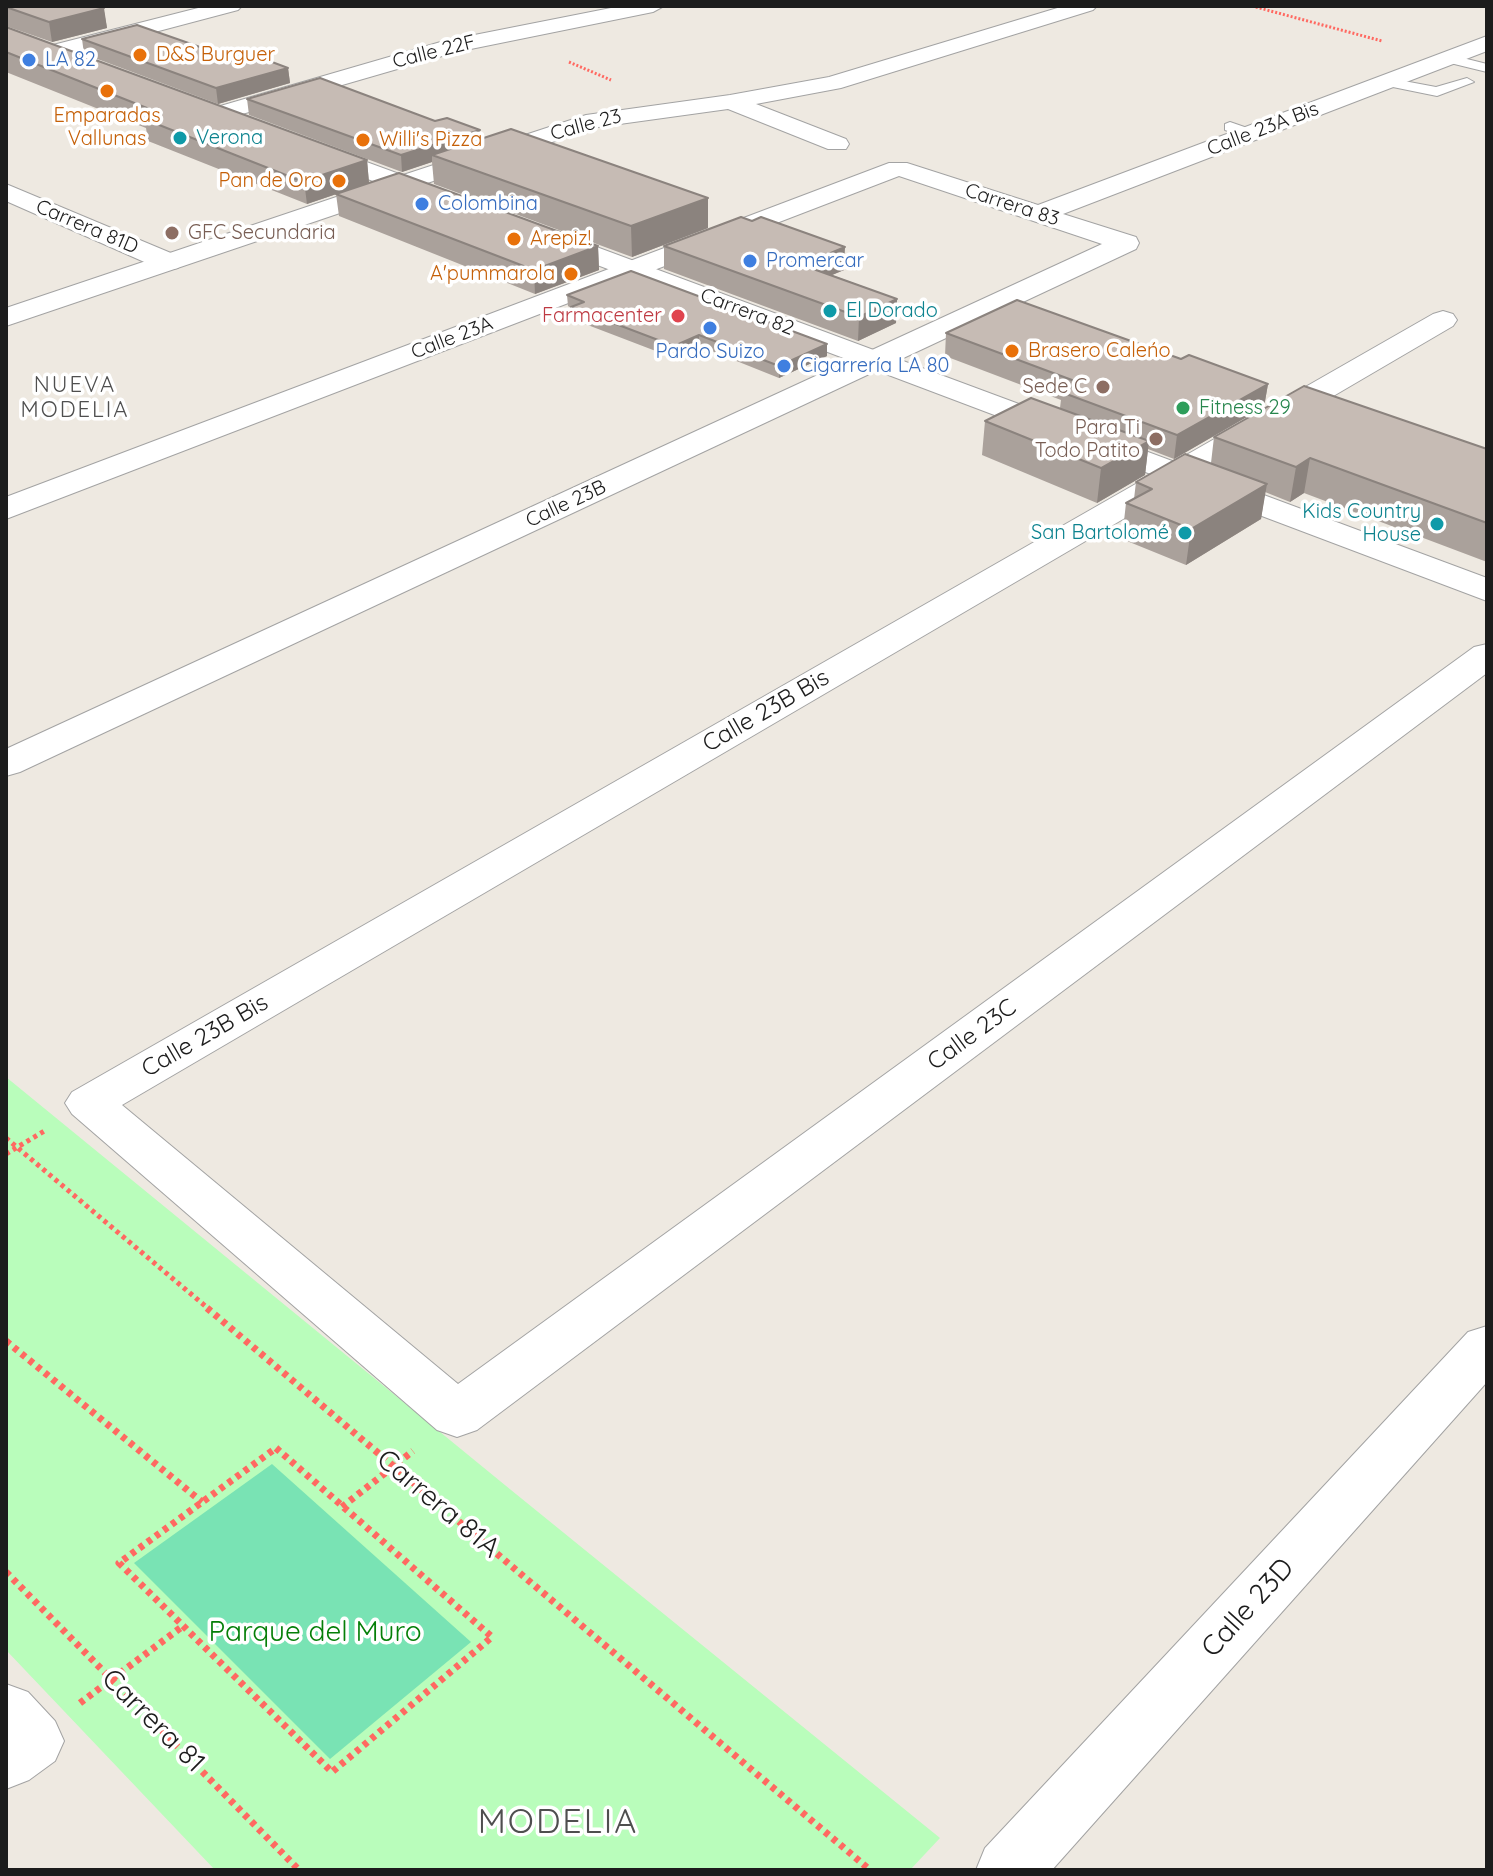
<!DOCTYPE html>
<html>
<head>
<meta charset="utf-8">
<style>
	body { margin:0 }
	#map { position:relative; width:1493px; height:1876px; overflow:hidden; background:#eee9e1; font-family:Quicksand,sans-serif }
	canvas { display:block }
	.frame { position:absolute; inset:0; border:8px solid #1c1c1c; pointer-events:none }
</style>
</head>
<body>
<div id="map">
<canvas width="1493" height="1876"></canvas>
<div class="frame"></div>
</div>
<script>
const c = document.querySelector('canvas').getContext('2d');
c.lineJoin = 'round';
function paint(path, color) {
  c.fillStyle = color;
  c.fill(path, 'evenodd');
}
function shape(rows) {
  const path = new Path2D();
  for (const r of rows) {
    path.moveTo(r[0], r[1]);
    for (let i = 2; i < r.length; i += 2) path.lineTo(r[i], r[i + 1]);
  }
  return path;
}
function stroke(path, color, width, dash) {
  c.strokeStyle = color;
  c.lineWidth = width;
  c.lineCap = dash ? 'butt' : 'round';
  c.setLineDash(dash || []);
  c.stroke(path);
}
function write(font, color, halo, rows, align = 'center') {
  c.font = font + ' Quicksand,sans-serif';
  c.lineWidth = 7;
  c.setLineDash([]);
  c.textBaseline = 'middle';
  c.strokeStyle = halo;
  c.fillStyle = color;
  for (const [text, x, y, turn = 0] of rows) {
    c.save();
    c.translate(x, y);
    c.rotate((+turn || 0) * Math.PI / 180);
    c.textAlign = isNaN(turn) ? turn : align;
    if (halo) c.strokeText(text, 0, 0);
    c.fillText(text, 0, 0);
    c.restore();
  }
}
paint(shape([
	[6,1077,511,1490,940,1838,910,1870,215,1870,6,1650]
]), '#b9fdbb');
paint(shape([
	[272,1464,471,1642,330,1759,134,1563]
]), '#79e3b4');
const service = shape([
	[1447,54,1487,64,1487,72,1442,61,1440,58,1447,54],
	[1388,78,1436,87,1467,78,1474,82,1437,96,1383,85,1383,79,1388,78],
	[1230,122,1256,131,1259,134,1251,139,1225,130,1225,124,1230,122]
]);
const minor = shape([
	[206,6,242,6,238,10,53,59,42,52,45,47,206,6],
	[621,6,664,6,653,12,456,52,218,121,210,119,206,114,210,109,444,41,621,6],
	[1064,6,1097,6,1093,10,841,88,756,104,846,139,849,144,846,149,828,149,728,109,598,127,412,188,394,188,390,183,394,178,586,115,730,95,829,77,1064,6],
	[1487,36,1487,51,1063,214,1136,237,1139,243,1136,249,20,772,6,776,6,749,1102,244,899,176,6,519,6,497,889,163,907,163,1038,205,1487,36],
	[6,184,178,256,182,262,178,268,168,270,158,268,6,201,6,184],
	[1443,311,1453,314,1457,320,1453,326,122,1105,458,1384,1474,647,1487,644,1487,673,477,1430,457,1437,437,1430,72,1114,65,1103,72,1092,1433,314,1443,311],
	[1487,1326,1487,1382,1052,1870,976,1870,985,1848,1468,1332,1487,1326],
	[6,1684,28,1692,55,1721,64,1741,55,1761,29,1780,6,1789,6,1684]
]);
const tertiary = shape([
	[312,142,451,193,455,198,451,203,442,206,402,192,6,326,6,308,378,183,303,154,300,149,303,144,312,142],
	[540,226,1487,578,1487,601,531,240,527,234,531,228,540,226]
]);
stroke(service, '#a3a3a3', 2);
stroke(minor, '#a3a3a3', 2);
stroke(tertiary, '#a3a3a3', 2);
stroke(shape([
	[1252,6,1382,41],
	[569,62,611,80]
]), '#ff6961', 3, [2, 2]);
stroke(shape([
	[6,1138,210,1310],
	[6,1154,46,1130]
]), '#ff6961', 5, [4, 4]);
stroke(shape([
	[207,1308,870,1870],
	[6,1341,202,1502],
	[276,1448,492,1637,332,1772,119,1563,276,1448],
	[342,1507,413,1451],
	[6,1572,299,1870],
	[80,1703,183,1626]
]), '#ff6961', 7, [5, 5]);
paint(service, '#fff');
paint(minor, '#fff');
paint(tertiary, '#fff');
paint(shape([
	[6,6,103,6,107,28,52,42,6,26],
	[6,27,367,160,369,183,307,204,148,141,146,128,6,72],
	[82,39,288,68,290,83,218,104,84,54],
	[247,99,481,139,708,198,708,228,632,257,434,184,432,162,402,172,249,115],
	[336,194,598,246,599,270,535,294,339,216],
	[664,246,844,270,832,275,897,299,896,323,858,341,664,269],
	[567,295,827,344,827,356,779,378,699,346,674,358,572,319,571,308,568,306],
	[946,333,1181,359,1268,384,1264,407,1174,459,1148,449,1145,475,1097,503,982,455,985,421,1060,408,1061,400,945,356],
	[1214,437,1487,449,1487,562,1304,493,1290,502,1265,492,1261,519,1186,565,1122,539,1126,503,1134,499,1136,482,1211,463]
]), '#aaa19b');
paint(shape([
	[104,8,107,28,52,42,49,22],
	[288,68,290,83,218,104,216,88],
	[480,130,481,146,432,155,432,162,402,172,401,155],
	[367,160,369,183,307,204,304,181],
	[708,198,708,228,632,257,631,226],
	[598,246,599,270,535,294,534,270],
	[845,247,844,270,801,288,802,265],
	[897,299,896,323,858,341,859,317],
	[699,335,699,346,674,358,674,346],
	[827,344,827,356,779,378,779,366],
	[1268,384,1264,407,1174,459,1177,435],
	[1149,441,1145,475,1097,503,1101,468],
	[1310,458,1304,493,1290,502,1296,467],
	[1267,484,1261,519,1186,565,1191,529]
]), '#8b837e');
const building = shape([
	[6,6,97,6,104,8,49,22,6,7,6,6],
	[137,25,240,61,256,56,288,68,216,88,82,39,137,25],
	[6,27,367,160,304,181,296,179,144,119,162,114,6,52,6,27],
	[320,78,435,121,447,118,480,130,401,155,247,99,320,78],
	[511,129,708,198,631,226,432,155,511,129],
	[399,173,598,246,534,270,336,194,399,173],
	[741,217,752,221,761,217,845,247,802,265,897,299,859,317,664,246,741,217],
	[631,271,827,344,779,366,699,335,674,346,571,307,584,302,567,295,631,271],
	[1017,300,1181,359,1189,355,1268,384,1177,435,1061,392,1080,383,946,333,1017,300],
	[1304,386,1487,449,1487,523,1310,458,1296,467,1214,437,1304,386],
	[1031,398,1149,441,1101,468,985,421,1031,398],
	[1185,454,1267,484,1191,529,1126,503,1152,489,1136,482,1185,454]
]);
paint(building, '#c6bbb4');
stroke(building, '#8b837e', 2);
for (const [x, y, r, color] of [
	[140,55,8,"#e8710a"],
	[29,60,8,"#3f7fe0"],
	[107,91,8,"#e8710a"],
	[180,138,8,"#0f9aa8"],
	[363,140,8,"#e8710a"],
	[339,181,8,"#e8710a"],
	[422,204,8,"#3f7fe0"],
	[172,233,8,"#8d6e63"],
	[514,239,8,"#e8710a"],
	[750,261,8,"#3f7fe0"],
	[571,274,8,"#e8710a"],
	[830,311,8,"#0f9aa8"],
	[678,316,8,"#e0444e"],
	[710,328,8,"#3f7fe0"],
	[1012,351,8,"#e8710a"],
	[784,366,8,"#3f7fe0"],
	[1103,387,8,"#8d6e63"],
	[1183,408,8,"#2e9e5b"],
	[1156,439,8,"#8d6e63"],
	[1437,524,8,"#0f9aa8"],
	[1185,533,8,"#0f9aa8"]
]) {
  const dot = new Path2D();
  dot.arc(x, y, r, 0, 2 * Math.PI);
  c.fillStyle = color;
  c.fill(dot);
  stroke(dot, '#fff', 3);
}
write('20px', '#1c1c1c', '#fff', [
	["Calle 22F",434,52,-14],
	["Calle 23",586,125,-15],
	["Calle 23A Bis",1263,129,-21],
	["Carrera 83",1012,205,18],
	["Carrera 81D",87,227,23],
	["Carrera 82",747,312,21],
	["Calle 23A",452,338,-21],
	["Calle 23B",566,504,-25]
]);
write('20px', '#c56008', '#fff', [
	["D&S Burguer",156,55],
	["Emparadas",107,116,"center"],
	["Vallunas",107,139,"center"],
	["Willi's Pizza",379,140],
	["Pan de Oro",323,181,"right"],
	["Arepiz!",530,239],
	["A'pummarola",555,274,"right"],
	["Brasero Caleńo",1028,351]
], 'left');
write('20px', '#366cbe', '#fff', [
	["LA 82",45,60],
	["Colombina",438,204],
	["Promercar",766,261],
	["Pardo Suizo",710,352,"center"],
	["Cigarrería LA 80",800,366]
], 'left');
write('20px', '#0d838f', '#fff', [
	["Verona",196,138],
	["El Dorado",846,311],
	["Kids Country",1421,512,"right"],
	["House",1421,535,"right"],
	["San Bartolomé",1169,533,"right"]
], 'left');
write('20px', '#785e54', '#fff', [
	["GFC Secundaria",188,233,"left"],
	["Sede C",1087,387],
	["Para Ti",1140,428],
	["Todo Patito",1140,451]
], 'right');
write('20px', '#be3a42', '#fff', [
	["Farmacenter",662,316]
], 'right');
write('20px', '#27864d', '#fff', [
	["Fitness 29",1199,408]
], 'left');
c.letterSpacing = '2px';
write('22px', '#4f4f4f', '#fff', [
	["NUEVA",75,385],
	["MODELIA",75,410]
]);
c.letterSpacing = '0px';
write('24px', '#1c1c1c', '#fff', [
	["Calle 23B Bis",766,711,-30],
	["Calle 23C",972,1035,-36],
	["Calle 23B Bis",205,1036,-30]
]);
write('28px', '#1c1c1c', '#fff', [
	["Carrera 81A",438,1504,40],
	["Calle 23D",1248,1608,-48],
	["Carrera 81",153,1721,45]
]);
write('28px', '#057f08', '#fff', [
	["Parque del Muro",315,1633]
]);
c.letterSpacing = '2px';
write('34px', '#4f4f4f', '#fff', [
	["MODELIA",558,1823]
]);
c.letterSpacing = '0px';
</script>
</body>
</html>
